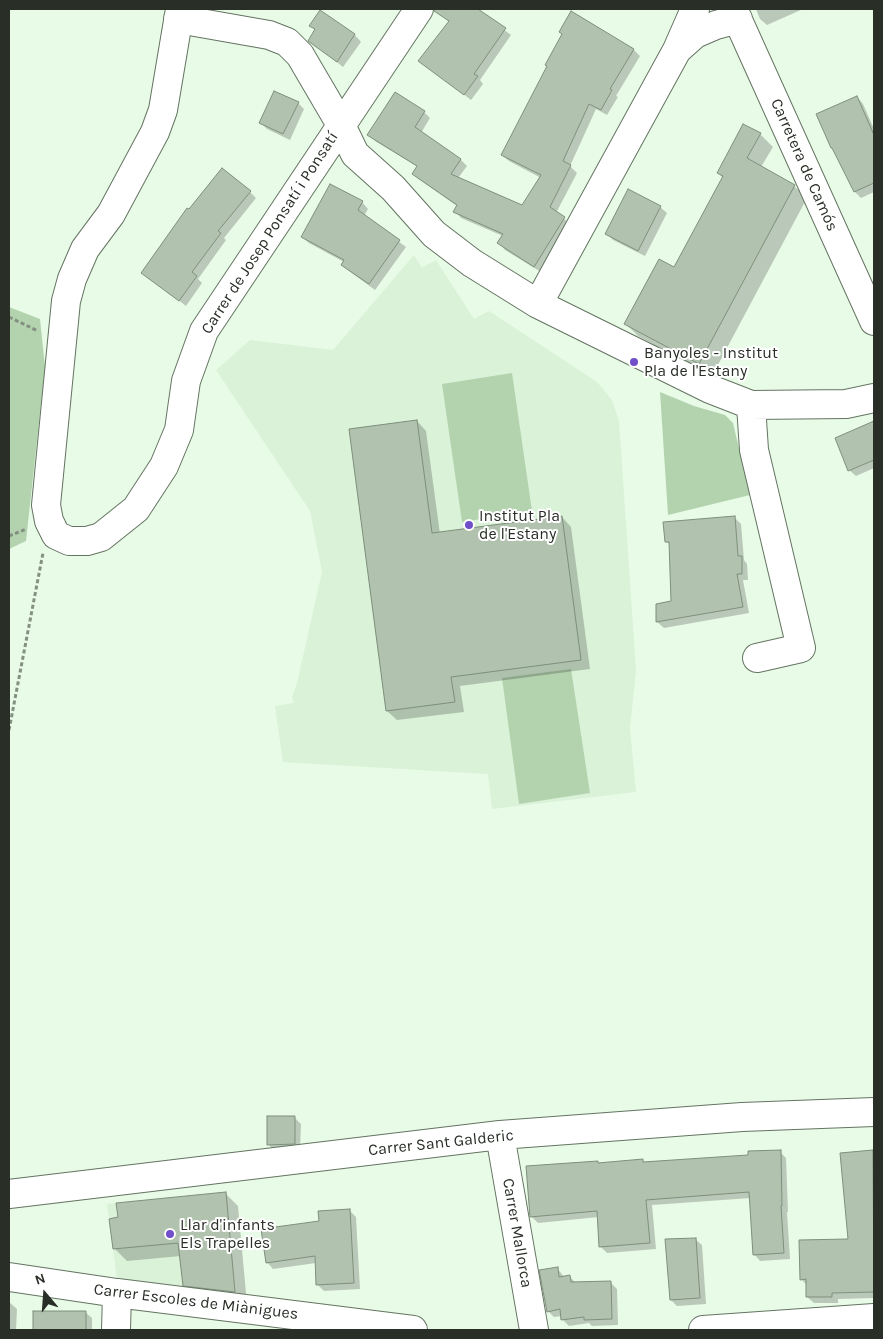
<!DOCTYPE html>
<html>
<head>
<meta charset="utf-8">
<style>
	body { margin:0 }
	#map { position:relative; width:883px; height:1339px; overflow:hidden; background:#e8fbe6; font-family:Karla,sans-serif }
	canvas { display:block }
	.frame { position:absolute; inset:0; border:10px solid #292f27; pointer-events:none }
	.north { position:absolute; left:20px; top:1269px; width:50px; height:50px; -webkit-text-stroke:4px #fff; paint-order:stroke; rotate:342deg; font-size:14px; font-weight:700; line-height:20px; text-align:center; color:#292f27 }
	.north::after { content:''; display:block; margin:auto; width:18px; height:22px; background:#292f27; clip-path:polygon(50% 0,100% 100%,50% 72%,0 100%) }
</style>
</head>
<body>
<div id="map">
<canvas width="883" height="1339"></canvas>
<div class="frame"></div>
<div class="north">N</div>
</div>
<script>
const c = document.querySelector('canvas').getContext('2d');
c.lineJoin = 'round';
function paint(path, color) {
  c.fillStyle = color;
  c.fill(path, 'evenodd');
}
function shape(rows) {
  const path = new Path2D();
  for (const r of rows) {
    path.moveTo(r[0], r[1]);
    for (let i = 2; i < r.length; i += 2) path.lineTo(r[i], r[i + 1]);
  }
  return path;
}
function stroke(path, color, width, dash) {
  c.strokeStyle = color;
  c.lineWidth = width;
  c.lineCap = dash ? 'butt' : 'round';
  c.setLineDash(dash || []);
  c.stroke(path);
}
function write(font, color, halo, rows, align = 'center') {
  c.font = font + ' Karla,sans-serif';
  c.lineWidth = 4;
  c.setLineDash([]);
  c.textBaseline = 'middle';
  c.strokeStyle = halo;
  c.fillStyle = color;
  for (const [text, x, y, turn = 0] of rows) {
    c.save();
    c.translate(x, y);
    c.rotate((+turn || 0) * Math.PI / 180);
    c.textAlign = isNaN(turn) ? turn : align;
    if (halo) c.strokeText(text, 0, 0);
    c.fillText(text, 0, 0);
    c.restore();
  }
}
paint(shape([
	[414,255,422,268,436,260,474,319,489,311,597,382,612,400,619,421,636,670,630,728,636,792,492,809,488,774,283,762,275,706,294,703,292,697,297,683,322,572,310,511,216,370,250,340,333,350],
	[226,1192,235,1292,183,1289,117,1279,107,1204]
]), '#daf2d7');
paint(shape([
	[9,307,40,319,45,367,26,541,9,549],
	[512,373,532,511,462,522,442,384],
	[660,392,694,406,725,415,733,423,750,495,668,515],
	[571,669,590,793,519,804,502,678]
]), '#b3d3ae');
paint(shape([
	[446,9,476,9,511,35,480,80,483,84,471,100,420,61,449,22,441,15],
	[756,9,803,9,767,25,760,19],
	[320,12,355,35,361,42,343,67,309,40,316,31,311,26],
	[634,50,640,56,616,96,618,97,607,115,596,109,570,166,577,173,556,213,571,224,541,272,505,250,499,243,503,236,461,218,455,211,457,206,420,180,413,174,418,167,375,141,369,134,424,112,430,118,421,133,461,160,467,166,458,178,522,207,541,178,509,161,502,155],
	[857,97,863,104,874,129,874,192,861,198,855,192,835,151],
	[298,103,304,109,290,140,267,129,261,123],
	[760,134,773,147,761,167,794,186,807,198,712,376,638,336,626,324,675,269,723,178,718,173],
	[250,192,256,198,224,238,226,240,198,279,202,283,186,306,143,273,189,211],
	[362,202,368,209,364,216,406,247,375,290,349,271,342,264,344,262,309,243,302,237],
	[660,207,667,213,645,256,613,240,607,234],
	[417,421,426,431,440,534,562,517,571,527,590,669,460,686,464,712,397,720,387,711],
	[874,423,874,468,856,476,849,470,836,439],
	[734,517,741,524,744,560,747,564,748,580,743,580,749,613,664,628,657,622,658,605,672,602,670,545,666,541],
	[294,1117,301,1124,300,1150,275,1151,269,1145],
	[780,1152,786,1158,788,1212,787,1212,790,1259,760,1261,754,1254,751,1198,652,1205,656,1249,607,1253,601,1247,599,1217,538,1223,531,1216,599,1164,642,1160,645,1163,749,1156],
	[873,1152,874,1153,874,1298,838,1299,838,1303,814,1303,807,1297,807,1285,801,1279,849,1241],
	[225,1193,238,1206,247,1304,197,1298,184,1285,181,1256,127,1261,114,1248],
	[349,1210,356,1217,360,1289,324,1291,318,1285,316,1263,273,1269,267,1262,320,1222],
	[695,1239,702,1245,706,1304,677,1306,671,1300],
	[557,1268,564,1277,569,1276,576,1283,610,1282,617,1289,618,1325,592,1326,589,1323,569,1326,562,1319,562,1316,554,1317,548,1311],
	[9,1302,17,1309,16,1330,9,1330],
	[85,1312,92,1318,92,1330,34,1330,34,1313]
]), '#0003');
const building = shape([
	[434,9,478,9,506,28,474,74,478,76,464,95,418,61,449,21,434,11,434,9],
	[320,10,355,34,337,62,308,41,315,29,309,26,320,10],
	[571,11,634,49,610,89,612,90,601,110,589,104,563,161,571,165,550,207,565,217,534,267,497,243,503,234,453,212,457,205,412,174,417,166,367,135,395,92,425,111,415,127,461,159,451,174,522,205,541,175,501,155,547,66,545,65,562,34,559,32,571,11],
	[274,91,299,102,283,134,259,123,274,91],
	[857,96,874,135,874,183,854,192,832,148,831,148,816,114,857,96],
	[743,124,761,133,747,158,795,185,699,364,624,324,659,259,674,267,723,176,717,173,743,124],
	[222,168,251,191,218,231,221,233,192,272,197,276,179,301,141,273,187,208,189,209,222,168],
	[330,184,363,201,358,210,400,240,369,284,341,265,344,260,301,237,330,184],
	[628,189,661,206,638,251,605,234,628,189],
	[417,420,432,533,562,516,581,660,451,677,455,702,386,711,349,429,417,420],
	[874,421,874,460,848,471,835,438,874,421],
	[735,516,738,556,742,556,742,574,737,574,743,607,656,622,656,604,671,601,669,542,665,542,663,522,735,516],
	[267,1116,295,1116,295,1144,267,1145,267,1116],
	[781,1150,782,1206,781,1206,784,1253,753,1255,749,1192,646,1200,650,1243,599,1247,597,1211,530,1217,526,1166,598,1161,598,1163,643,1159,643,1162,748,1155,748,1151,781,1150],
	[873,1150,874,1292,832,1293,832,1297,806,1297,806,1279,800,1280,799,1240,848,1239,840,1153,873,1150],
	[226,1192,235,1292,183,1286,178,1243,113,1249,109,1219,118,1217,116,1203,226,1192],
	[350,1209,354,1283,316,1285,315,1256,266,1263,261,1229,319,1221,318,1211,350,1209],
	[696,1238,700,1298,670,1300,665,1239,696,1238],
	[558,1267,559,1277,570,1275,571,1282,611,1281,612,1319,584,1320,584,1317,561,1320,560,1309,547,1312,539,1270,558,1267],
	[33,1311,86,1311,86,1330,33,1330,33,1311]
]);
paint(building, '#b1c2ae');
stroke(building, '#7e8f7c', 1);
const minor = shape([
	[180,9,163,110,155,132,111,214,85,249,72,279,66,301,46,505,49,521,56,535,69,541,87,541,101,537,136,509,164,466,179,430,186,381,204,331,419,9],
	[733,9,874,321],
	[178,19,269,35,287,42,300,55,341,125,355,154,393,188,434,234,472,263,538,304,710,389,751,405,846,404,874,398],
	[677,50,695,34,716,25,738,19],
	[538,304,677,50,695,9],
	[751,405,754,450,801,648,757,658],
	[500,1135,534,1330],
	[9,1194,500,1135,742,1117,874,1112],
	[9,1277,117,1293,413,1330],
	[116,1330,117,1293],
	[703,1330,874,1318]
]);
stroke(minor, '#647462', 30);
stroke(shape([
	[9,317,38,331],
	[9,536,26,529],
	[9,730,43,553]
]), '#849082', 3, [4, 2.5]);
stroke(minor, '#fff', 28);
for (const [x, y, r, color] of [
	[634,362,5,"#704fc8"],
	[469,525,5,"#704fc8"],
	[170,1234,5,"#704fc8"]
]) {
  const dot = new Path2D();
  dot.arc(x, y, r, 0, 2 * Math.PI);
  c.fillStyle = color;
  c.fill(dot);
  stroke(dot, '#fff', 2);
}
write('16px', '#292f27', '#fff', [
	["Carretera de Camós",804,165,66],
	["Carrer de Josep Ponsatí i Ponsatí",270,233,-57],
	["Carrer Sant Galderic",441,1143,-6],
	["Carrer Mallorca",517,1233,80],
	["Carrer Escoles de Miànigues",196,1302,7]
]);
write('16px', '#292f27', '#fff', [
	["Banyoles - Institut",644,353],
	["Pla de l'Estany",644,371],
	["Institut Pla",479,516],
	["de l'Estany",479,534],
	["Llar d'infants",180,1225],
	["Els Trapelles",180,1243]
], 'left');
</script>
</body>
</html>
